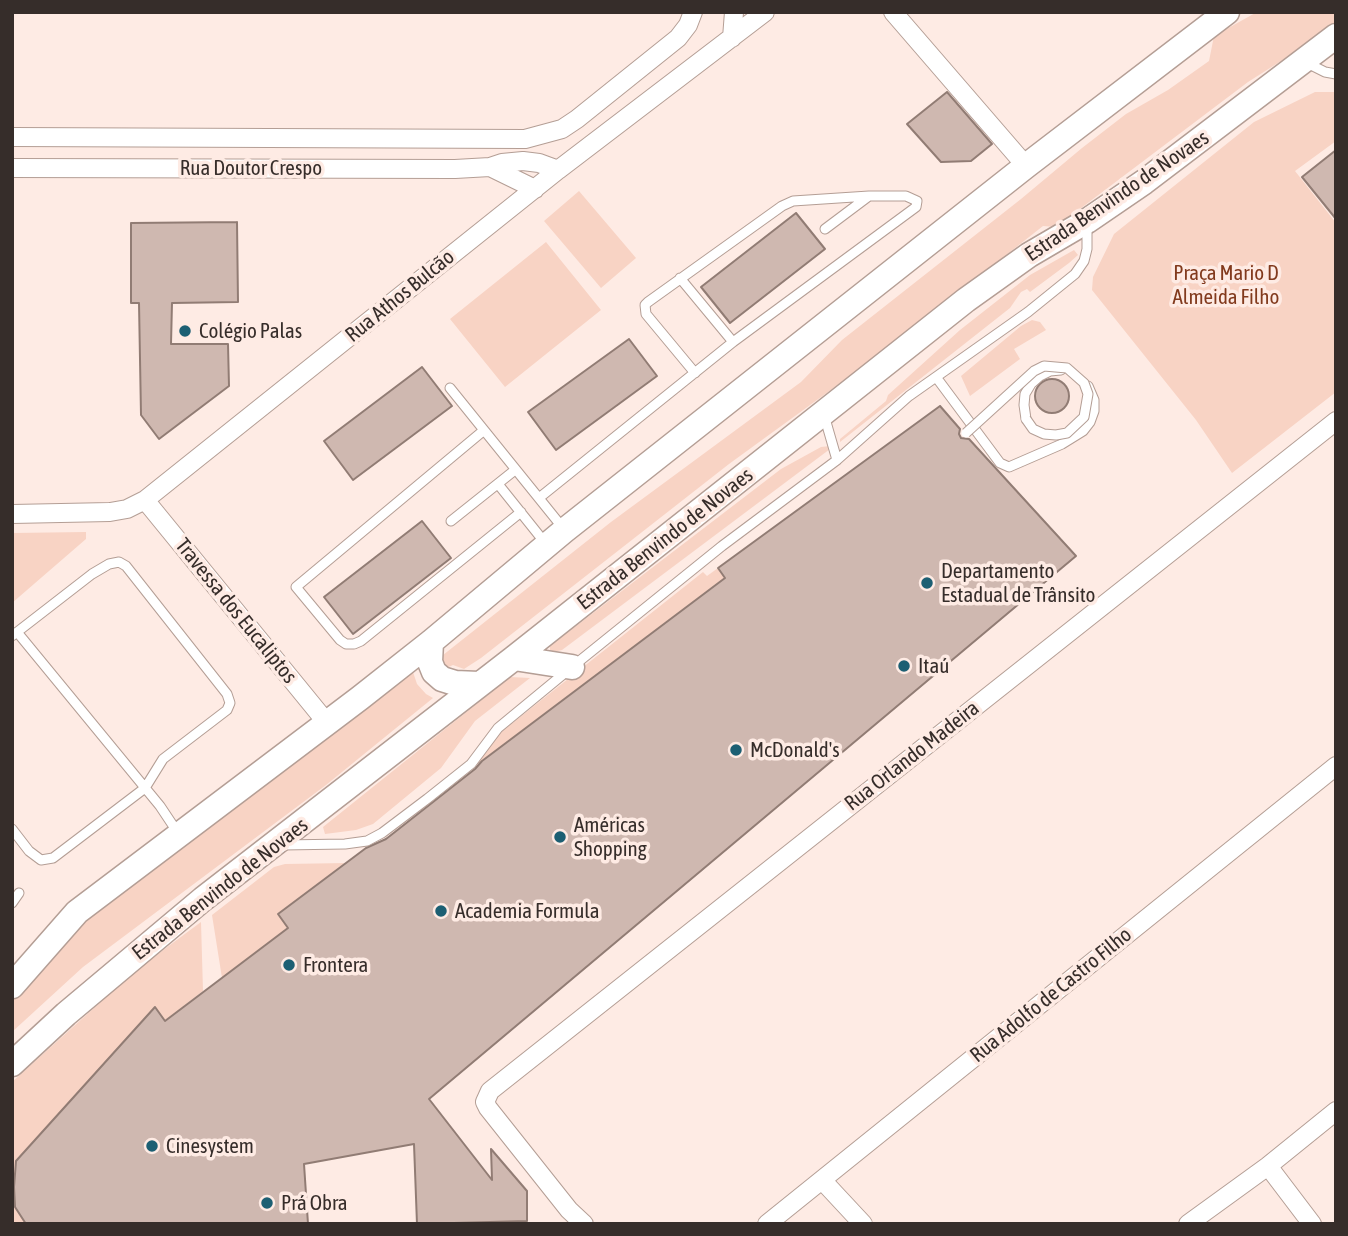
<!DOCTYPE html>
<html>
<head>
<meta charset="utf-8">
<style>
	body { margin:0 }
	#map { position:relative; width:1348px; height:1236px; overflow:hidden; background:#feebe4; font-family:"Asap Condensed",sans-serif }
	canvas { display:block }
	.frame { position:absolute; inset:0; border:14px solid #362d2a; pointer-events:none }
</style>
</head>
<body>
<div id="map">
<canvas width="1348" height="1236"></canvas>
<div class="frame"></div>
</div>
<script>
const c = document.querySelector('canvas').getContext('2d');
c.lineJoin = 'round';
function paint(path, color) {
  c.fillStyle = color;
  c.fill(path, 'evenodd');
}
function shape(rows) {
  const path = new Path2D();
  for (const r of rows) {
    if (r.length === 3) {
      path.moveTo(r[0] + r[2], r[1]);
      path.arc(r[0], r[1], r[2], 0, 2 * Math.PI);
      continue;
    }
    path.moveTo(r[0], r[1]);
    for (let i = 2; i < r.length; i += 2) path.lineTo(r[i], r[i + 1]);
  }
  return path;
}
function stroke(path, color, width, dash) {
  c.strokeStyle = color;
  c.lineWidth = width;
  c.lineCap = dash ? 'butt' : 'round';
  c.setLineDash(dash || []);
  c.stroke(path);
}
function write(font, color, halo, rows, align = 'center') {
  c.font = font + ' "Asap Condensed",sans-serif';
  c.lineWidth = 7;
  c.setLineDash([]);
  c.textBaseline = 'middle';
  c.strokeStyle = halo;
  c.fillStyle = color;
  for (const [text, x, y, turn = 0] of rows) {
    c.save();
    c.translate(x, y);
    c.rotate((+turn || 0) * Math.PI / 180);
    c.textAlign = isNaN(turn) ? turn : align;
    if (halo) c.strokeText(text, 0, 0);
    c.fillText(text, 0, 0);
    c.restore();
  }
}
paint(shape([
	[1257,12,1336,12,1336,26,1248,82,1056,227,1043,226,887,349,729,464,481,658,464,669,453,665,442,670,438,659,611,522,801,382,842,340,1021,199,1082,148,1126,114,1168,90,1209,61,1214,36],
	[1315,92,1336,92,1336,141,1295,171,1336,223,1336,392,1232,473,1196,420,1092,290,1093,277,1114,234,1254,122],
	[579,191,636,258,601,288,544,221],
	[546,242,601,310,505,387,450,319],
	[1074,250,1078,255,1069,263,1030,292,1027,289,1021,292,1010,308,840,442,840,439,886,401,888,395,960,330,1030,275],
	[1032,320,1040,322,1046,330,1014,349,1020,359,970,396,961,376,1021,326],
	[830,446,830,449,562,650,553,652,550,650,550,646,781,469,821,447],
	[86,532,86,539,12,603,12,533],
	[718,568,725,578,475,766,491,740,703,572,707,576],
	[412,669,417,684,426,694,433,698,326,785,83,967,12,1032,12,995,67,931,208,829],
	[510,677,530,678,475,721,441,768,373,824,356,830,325,834,323,827],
	[347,863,278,914,288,928,222,978,212,915,274,867,285,864],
	[201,922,203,991,165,1021,155,1008,17,1161,14,1187,15,1207,26,1224,12,1224,12,1082,135,971]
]), '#f8d3c4');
const building = shape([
	[947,92,992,144,971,161,941,162,907,124,947,92],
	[1336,150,1336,219,1302,177,1336,150],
	[796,213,825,249,730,323,701,287,796,213],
	[237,222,238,302,172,303,171,344,228,344,229,386,159,439,141,415,139,303,131,303,131,223,237,222],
	[629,339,657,376,556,450,528,412,629,339],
	[422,367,452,406,353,480,324,441,422,367],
	[1052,396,17],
	[940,406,960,429,959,434,961,438,969,439,1076,556,429,1099,492,1180,491,1149,527,1191,527,1221,417,1224,414,1144,304,1164,308,1224,26,1224,15,1207,14,1187,16,1161,155,1007,165,1021,288,928,278,914,366,848,386,839,475,769,482,761,725,578,718,568,940,406],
	[422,521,451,558,353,634,324,597,422,521]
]);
paint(building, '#cfb8b0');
stroke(building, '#917c74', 2);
const lane = shape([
	[1305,62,1325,72,1336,74],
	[825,229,869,196],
	[680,278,733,342],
	[936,377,1000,463,1009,467,1062,444,1083,431,1090,422,1094,411,1094,400,1088,386],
	[450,388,563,528],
	[824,415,837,460],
	[1026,419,1024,405,1025,394,1031,384,1040,376,1050,371,1061,370],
	[483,431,296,587,340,640,346,644,354,644,361,641,521,512],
	[498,484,546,544],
	[539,498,733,342,916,207,917,201,906,196,869,196,793,201,782,206,648,302,645,305,646,314,695,373],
	[451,521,515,470],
	[17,632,160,806,178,833],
	[12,636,92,574,109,564,119,562,126,566,227,694,230,703,227,710,163,759,145,788,53,858,41,860,29,851,12,829],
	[283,845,345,844,367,841,382,833,427,799,471,764,498,728,572,667,722,546,837,460,909,396,1028,312,1075,274,1084,261,1087,249,1087,224],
	[12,903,19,893]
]);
const street = shape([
	[893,12,1026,166],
	[732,38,734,12],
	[12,137,525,139,562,129,577,119,678,38,688,25,693,12],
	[490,167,535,189],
	[12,168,455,169,490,167,502,163,523,161,539,163,558,170],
	[145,500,327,723],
	[12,514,110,512,127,509,145,500,558,170,765,12],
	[1268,1166,1312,1224],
	[822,1180,863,1224],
	[584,1224,569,1210,488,1108,485,1102,490,1091,1336,421],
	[767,1224,1336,766],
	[1188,1224,1268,1166,1336,1111]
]);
const secondary = shape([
	[431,642,430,662,434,672,442,679,455,683,479,684],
	[514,658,572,667],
	[12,986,77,912,360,698,431,642,565,530,1026,166,1227,12],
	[12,1064,66,1014,203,899,514,658,966,300,1029,255,1087,221,1144,182,1336,36]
]);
stroke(lane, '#b49e95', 11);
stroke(street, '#b49e95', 20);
stroke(secondary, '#b49e95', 27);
stroke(lane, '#fff', 9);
stroke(street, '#fff', 18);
stroke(secondary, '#fff', 24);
const laneBridge = shape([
	[966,433,1034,371,1044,366,1067,368,1084,383,1088,394,1084,417,1067,433,1056,435,1044,434,1033,429,1026,419]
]);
stroke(laneBridge, '#b49e95', 11, []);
stroke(laneBridge, '#fff', 9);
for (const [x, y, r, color] of [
	[185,331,7,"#1c5f73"],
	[927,583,7,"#1c5f73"],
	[904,666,7,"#1c5f73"],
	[736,750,7,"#1c5f73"],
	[560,837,7,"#1c5f73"],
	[441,911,7,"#1c5f73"],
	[289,965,7,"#1c5f73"],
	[152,1146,7,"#1c5f73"],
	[267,1203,7,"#1c5f73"]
]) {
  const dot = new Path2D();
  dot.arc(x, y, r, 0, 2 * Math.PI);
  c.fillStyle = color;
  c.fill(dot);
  stroke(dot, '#feebe4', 2.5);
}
write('21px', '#362d2a', '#feebe4', [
	["Rua Doutor Crespo",251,168],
	["Estrada Benvindo de Novaes",1117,196,-34],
	["Rua Athos Bulcão",400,296,-39],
	["Estrada Benvindo de Novaes",665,539,-38],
	["Travessa dos Eucaliptos",236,611,51],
	["Rua Orlando Madeira",912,756,-38],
	["Estrada Benvindo de Novaes",220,889,-38],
	["Rua Adolfo de Castro Filho",1051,995,-39]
]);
write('21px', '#823a1d', '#feebe4', [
	["Praça Mario D",1226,273],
	["Almeida Filho",1226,297]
]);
write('21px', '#362d2a', '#feebe4', [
	["Colégio Palas",199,331],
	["Departamento",941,571],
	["Estadual de Trânsito",941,595],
	["Itaú",918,666],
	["McDonald's",750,750],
	["Américas",574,825],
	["Shopping",574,849],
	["Academia Formula",455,911],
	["Frontera",303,965],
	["Cinesystem",166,1146],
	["Prá Obra",281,1203]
], 'left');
</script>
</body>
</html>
